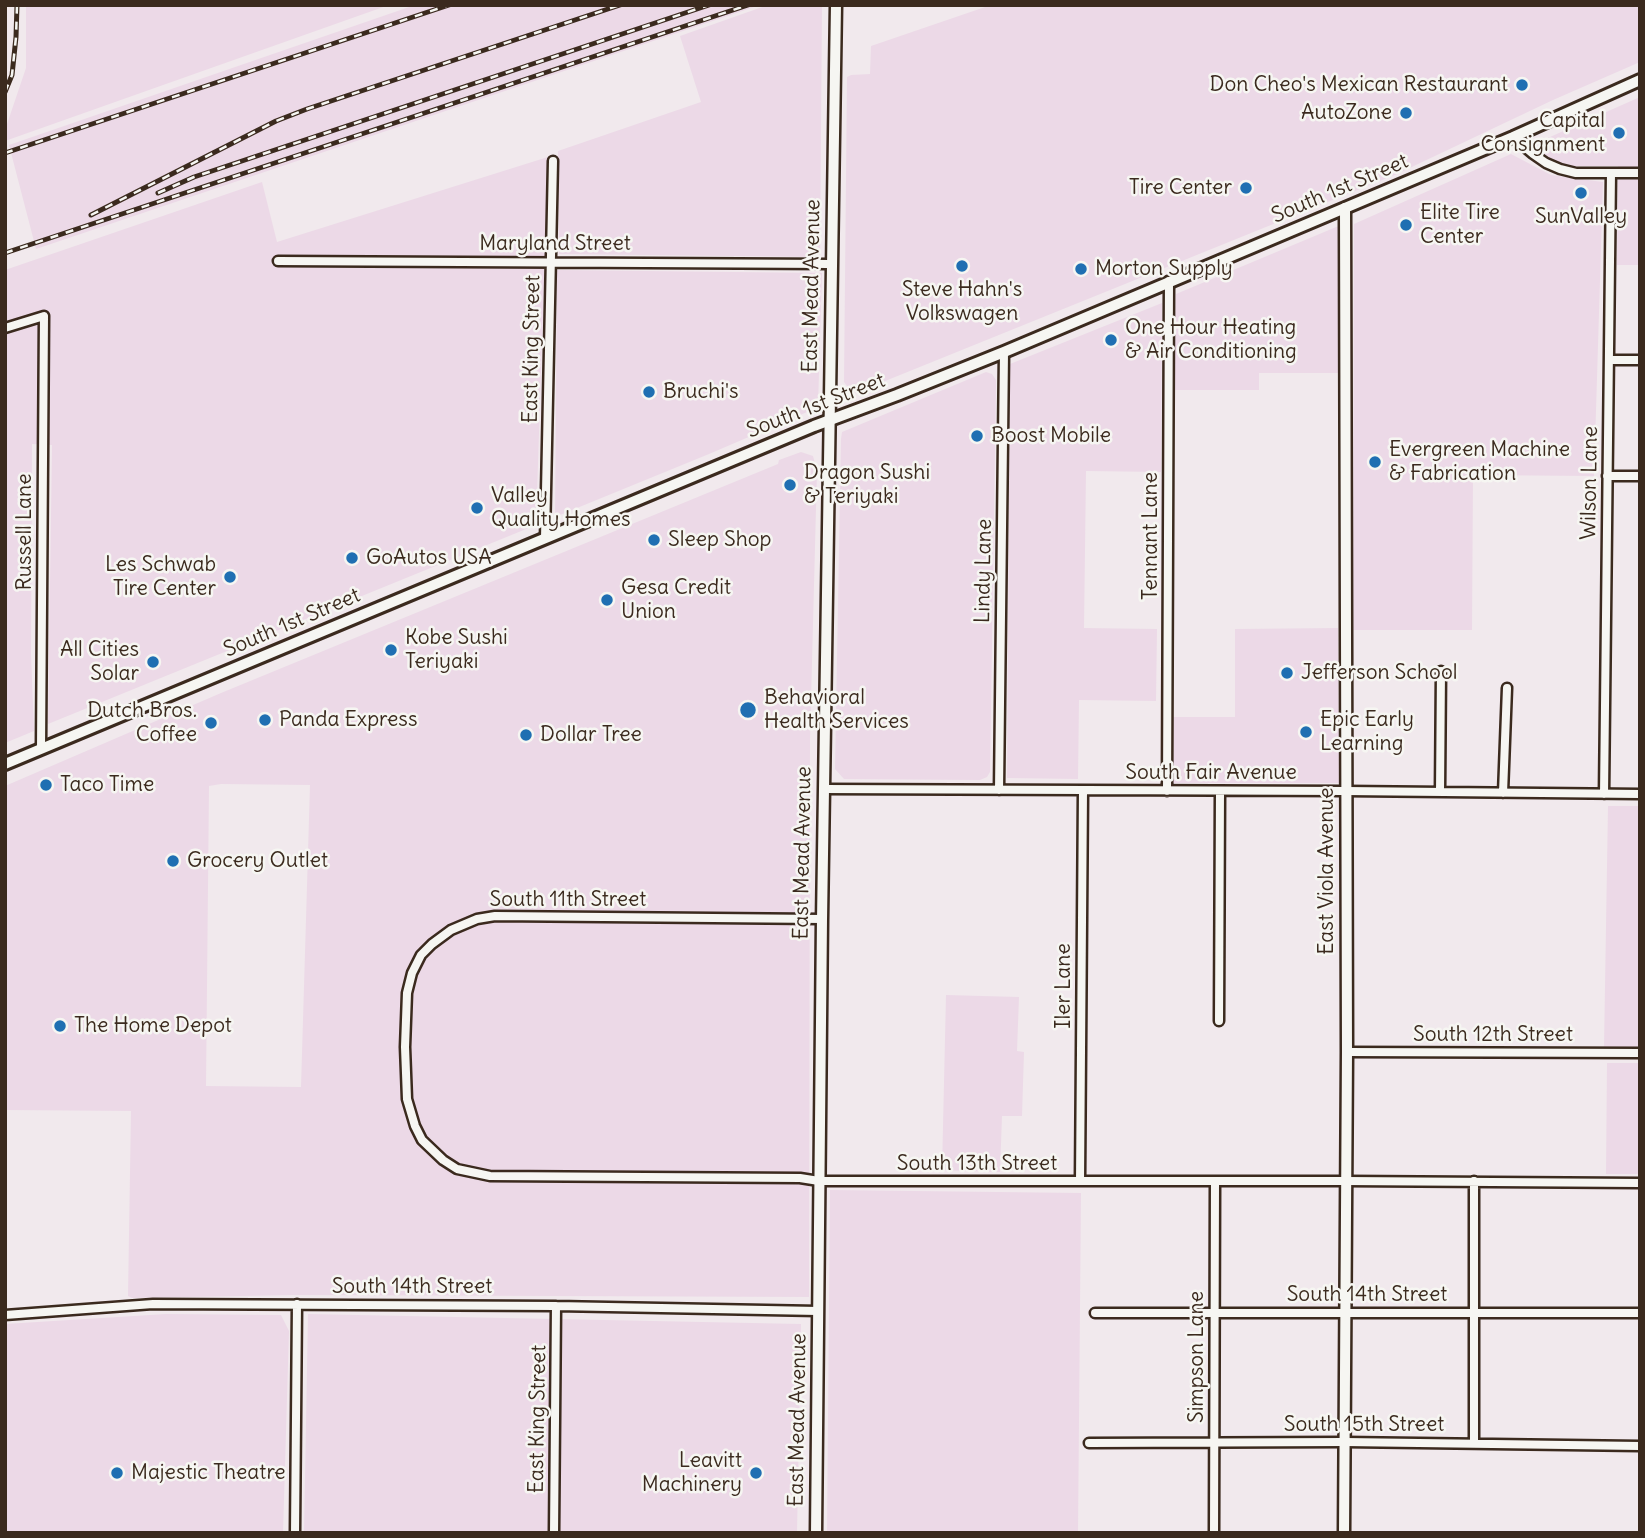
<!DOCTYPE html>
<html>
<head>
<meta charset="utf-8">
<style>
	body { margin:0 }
	#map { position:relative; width:1645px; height:1538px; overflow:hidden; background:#f1e9ed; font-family:Delius,sans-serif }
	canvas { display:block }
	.frame { position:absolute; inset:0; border:7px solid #3b2a1e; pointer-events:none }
</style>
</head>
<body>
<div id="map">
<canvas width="1645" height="1538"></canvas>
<div class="frame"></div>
</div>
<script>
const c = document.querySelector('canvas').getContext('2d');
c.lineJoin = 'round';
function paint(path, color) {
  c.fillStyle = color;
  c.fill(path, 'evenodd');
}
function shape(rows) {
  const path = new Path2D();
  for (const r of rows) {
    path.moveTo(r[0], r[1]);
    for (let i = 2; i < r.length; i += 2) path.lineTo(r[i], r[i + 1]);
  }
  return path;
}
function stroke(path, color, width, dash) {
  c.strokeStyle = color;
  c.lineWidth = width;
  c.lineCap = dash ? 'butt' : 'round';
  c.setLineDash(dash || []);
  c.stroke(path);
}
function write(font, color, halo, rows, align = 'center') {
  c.font = font + ' Delius,sans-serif';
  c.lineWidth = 5;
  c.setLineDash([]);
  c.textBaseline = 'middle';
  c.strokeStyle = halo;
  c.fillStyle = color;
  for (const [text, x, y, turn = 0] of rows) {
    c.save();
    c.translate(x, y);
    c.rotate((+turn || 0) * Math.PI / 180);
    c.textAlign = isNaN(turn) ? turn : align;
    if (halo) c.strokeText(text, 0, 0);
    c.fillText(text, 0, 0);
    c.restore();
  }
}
paint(shape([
	[26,5,389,5,5,141,5,130,26,68],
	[415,5,760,5,36,249,9,145],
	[768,5,822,5,820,257,559,254,558,151,701,102,680,36],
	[991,5,1640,5,1640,62,1553,100,1397,174,853,394,844,382,847,77,851,75,870,74,871,46],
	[1640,97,1640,265,1617,265,1618,166,1566,166,1555,162,1532,145],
	[1511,154,1551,175,1603,182,1594,476,1473,475,1472,630,1353,630,1354,224],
	[548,157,536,525,48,724,52,445,32,444,31,654,34,731,5,743,5,270,262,182,277,242],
	[1341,225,1339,373,1259,373,1259,390,1173,390,1176,294],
	[557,270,822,273,818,406,814,409,709,454,555,517],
	[1162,303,1161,472,1086,471,1084,628,1157,629,1156,701,1079,700,1078,779,1007,778,1010,364],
	[986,372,992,374,996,380,996,386,990,772,987,777,980,780,844,779,835,769,841,439,842,432],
	[801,452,813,456,817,470,810,739,809,1297,295,1295,132,1298,128,1296,131,1111,5,1110,5,786,221,693,778,464,779,460],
	[221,784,310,785,301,1087,206,1086,209,786],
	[1338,628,1339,783,1173,783,1173,717,1235,717,1235,629],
	[1608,806,1640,806,1640,1047,1604,1047],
	[946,995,1019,997,1017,1051,1024,1052,1022,1116,1002,1116,1000,1172,942,1170],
	[1607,1063,1640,1063,1640,1174,1606,1174],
	[830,1190,1081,1193,1078,1533,827,1533],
	[166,1314,281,1315,289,1331,283,1533,5,1533,5,1324],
	[308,1314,801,1324,797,1533,304,1533]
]), '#ecd9e7');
const minor = shape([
	[1513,137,1533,154,1546,163,1560,169,1576,173,1640,173],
	[278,261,831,264],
	[5,328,44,316,41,748],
	[1609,360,1640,360],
	[1607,476,1640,476],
	[545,538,553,161],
	[824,789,1346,791,1640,794],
	[999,790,1004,352],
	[1167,791,1169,281],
	[1440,792,1441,671],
	[1503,793,1507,688],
	[1604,794,1611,173],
	[822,919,495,916,477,919,451,930,432,944,421,955,412,973,407,993,405,1047,407,1099,415,1126,422,1140,443,1160,457,1169,490,1176,800,1178,819,1181,1346,1181,1640,1183],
	[1219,1021,1220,791],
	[1347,1052,1640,1053],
	[1080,1181,1083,791],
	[1474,1181,1474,1443],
	[1095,1313,1640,1313],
	[5,1315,153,1304,556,1306,818,1311],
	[1089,1443,1345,1442,1640,1446],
	[295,1533,297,1304],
	[554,1533,556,1306],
	[1214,1533,1215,1181]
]);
const tertiary = shape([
	[816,1533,822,919,836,5],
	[1344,1533,1347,1052,1345,208]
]);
const secondary = shape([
	[5,764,814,426,897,395,1004,352,1513,137,1640,80]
]);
stroke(minor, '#3b2a1e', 13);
stroke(tertiary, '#3b2a1e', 15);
stroke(secondary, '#3b2a1e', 16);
stroke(minor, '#f6f6f2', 8);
stroke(tertiary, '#f6f6f2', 10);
stroke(secondary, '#f6f6f2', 10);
const rail = shape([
	[5,92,12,75,16,37,17,5],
	[5,153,449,5],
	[158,193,194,177,709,5],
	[91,215,276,121,307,109,620,5],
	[5,253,748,5]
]);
stroke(rail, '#3b2a1e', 5);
stroke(rail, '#f6f6f2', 2.5, [8]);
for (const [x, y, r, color] of [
	[1522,85,7,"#1f6fb2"],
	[1406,113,7,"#1f6fb2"],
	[1619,133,7,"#1f6fb2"],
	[1246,188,7,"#1f6fb2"],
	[1581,193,7,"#1f6fb2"],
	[1406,225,7,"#1f6fb2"],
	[962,266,7,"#1f6fb2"],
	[1081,269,7,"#1f6fb2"],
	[1111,340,7,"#1f6fb2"],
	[649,392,7,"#1f6fb2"],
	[977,436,7,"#1f6fb2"],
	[1375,462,7,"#1f6fb2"],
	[790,485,7,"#1f6fb2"],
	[477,508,7,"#1f6fb2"],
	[654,540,7,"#1f6fb2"],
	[352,558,7,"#1f6fb2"],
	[230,577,7,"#1f6fb2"],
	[607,600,7,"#1f6fb2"],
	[391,650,7,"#1f6fb2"],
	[153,662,7,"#1f6fb2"],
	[1287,673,7,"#1f6fb2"],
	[748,710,9,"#1f6fb2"],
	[265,720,7,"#1f6fb2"],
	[211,723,7,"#1f6fb2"],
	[1306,732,7,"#1f6fb2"],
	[526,735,7,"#1f6fb2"],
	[46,785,7,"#1f6fb2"],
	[173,861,7,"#1f6fb2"],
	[60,1026,7,"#1f6fb2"],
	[117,1473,7,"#1f6fb2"],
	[756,1473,7,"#1f6fb2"]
]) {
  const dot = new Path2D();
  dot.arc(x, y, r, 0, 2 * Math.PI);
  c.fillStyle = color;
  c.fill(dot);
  stroke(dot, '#f6f6f2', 2.5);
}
write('21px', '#3b2a1e', '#f6f6f2', [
	["Don Cheo's Mexican Restaurant",1508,85,"right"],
	["AutoZone",1392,113,"right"],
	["Capital",1605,121,"right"],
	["Consignment",1605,145,"right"],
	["Tire Center",1232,188,"right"],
	["Elite Tire",1420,213],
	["Center",1420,237],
	["SunValley",1581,217,"center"],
	["Morton Supply",1095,269],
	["Steve Hahn's",962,290,"center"],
	["Volkswagen",962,314,"center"],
	["One Hour Heating",1125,328],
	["& Air Conditioning",1125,352],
	["Bruchi's",663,392],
	["Boost Mobile",991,436],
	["Evergreen Machine",1389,450],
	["& Fabrication",1389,474],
	["Dragon Sushi",804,473],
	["& Teriyaki",804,497],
	["Valley",491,496],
	["Quality Homes",491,520],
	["Sleep Shop",668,540],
	["GoAutos USA",366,558],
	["Les Schwab",216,565,"right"],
	["Tire Center",216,589,"right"],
	["Gesa Credit",621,588],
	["Union",621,612],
	["Kobe Sushi",405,638],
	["Teriyaki",405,662],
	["All Cities",139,650,"right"],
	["Solar",139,674,"right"],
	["Jefferson School",1301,673],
	["Behavioral",764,698],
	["Health Services",764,722],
	["Dutch Bros.",197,711,"right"],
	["Coffee",197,735,"right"],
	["Panda Express",279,720],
	["Epic Early",1320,720],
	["Learning",1320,744],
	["Dollar Tree",540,735],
	["Taco Time",60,785],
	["Grocery Outlet",187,861],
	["The Home Depot",74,1026],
	["Leavitt",742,1461,"right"],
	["Machinery",742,1485,"right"],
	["Majestic Theatre",131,1473]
], 'left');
write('21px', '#3b2a1e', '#f6f6f2', [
	["South 1st Street",1340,189,-23],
	["Maryland Street",555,244],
	["East Mead Avenue",812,286,-89],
	["East King Street",532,349,-89],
	["South 1st Street",816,406,-21],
	["Wilson Lane",1590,483,-89],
	["Russell Lane",25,532,-90],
	["Tennant Lane",1151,536,-90],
	["Lindy Lane",984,571,-89],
	["South 1st Street",292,623,-23],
	["South Fair Avenue",1211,773],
	["East Mead Avenue",803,853,-89],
	["East Viola Avenue",1327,871,-90],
	["South 11th Street",568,900],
	["Iler Lane",1064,986,-90],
	["South 12th Street",1493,1035],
	["South 13th Street",977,1164],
	["South 14th Street",412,1287],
	["South 14th Street",1367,1295],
	["Simpson Lane",1197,1357,-90],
	["East King Street",538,1419,-89],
	["East Mead Avenue",798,1420,-89],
	["South 15th Street",1364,1425]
]);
</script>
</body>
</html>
